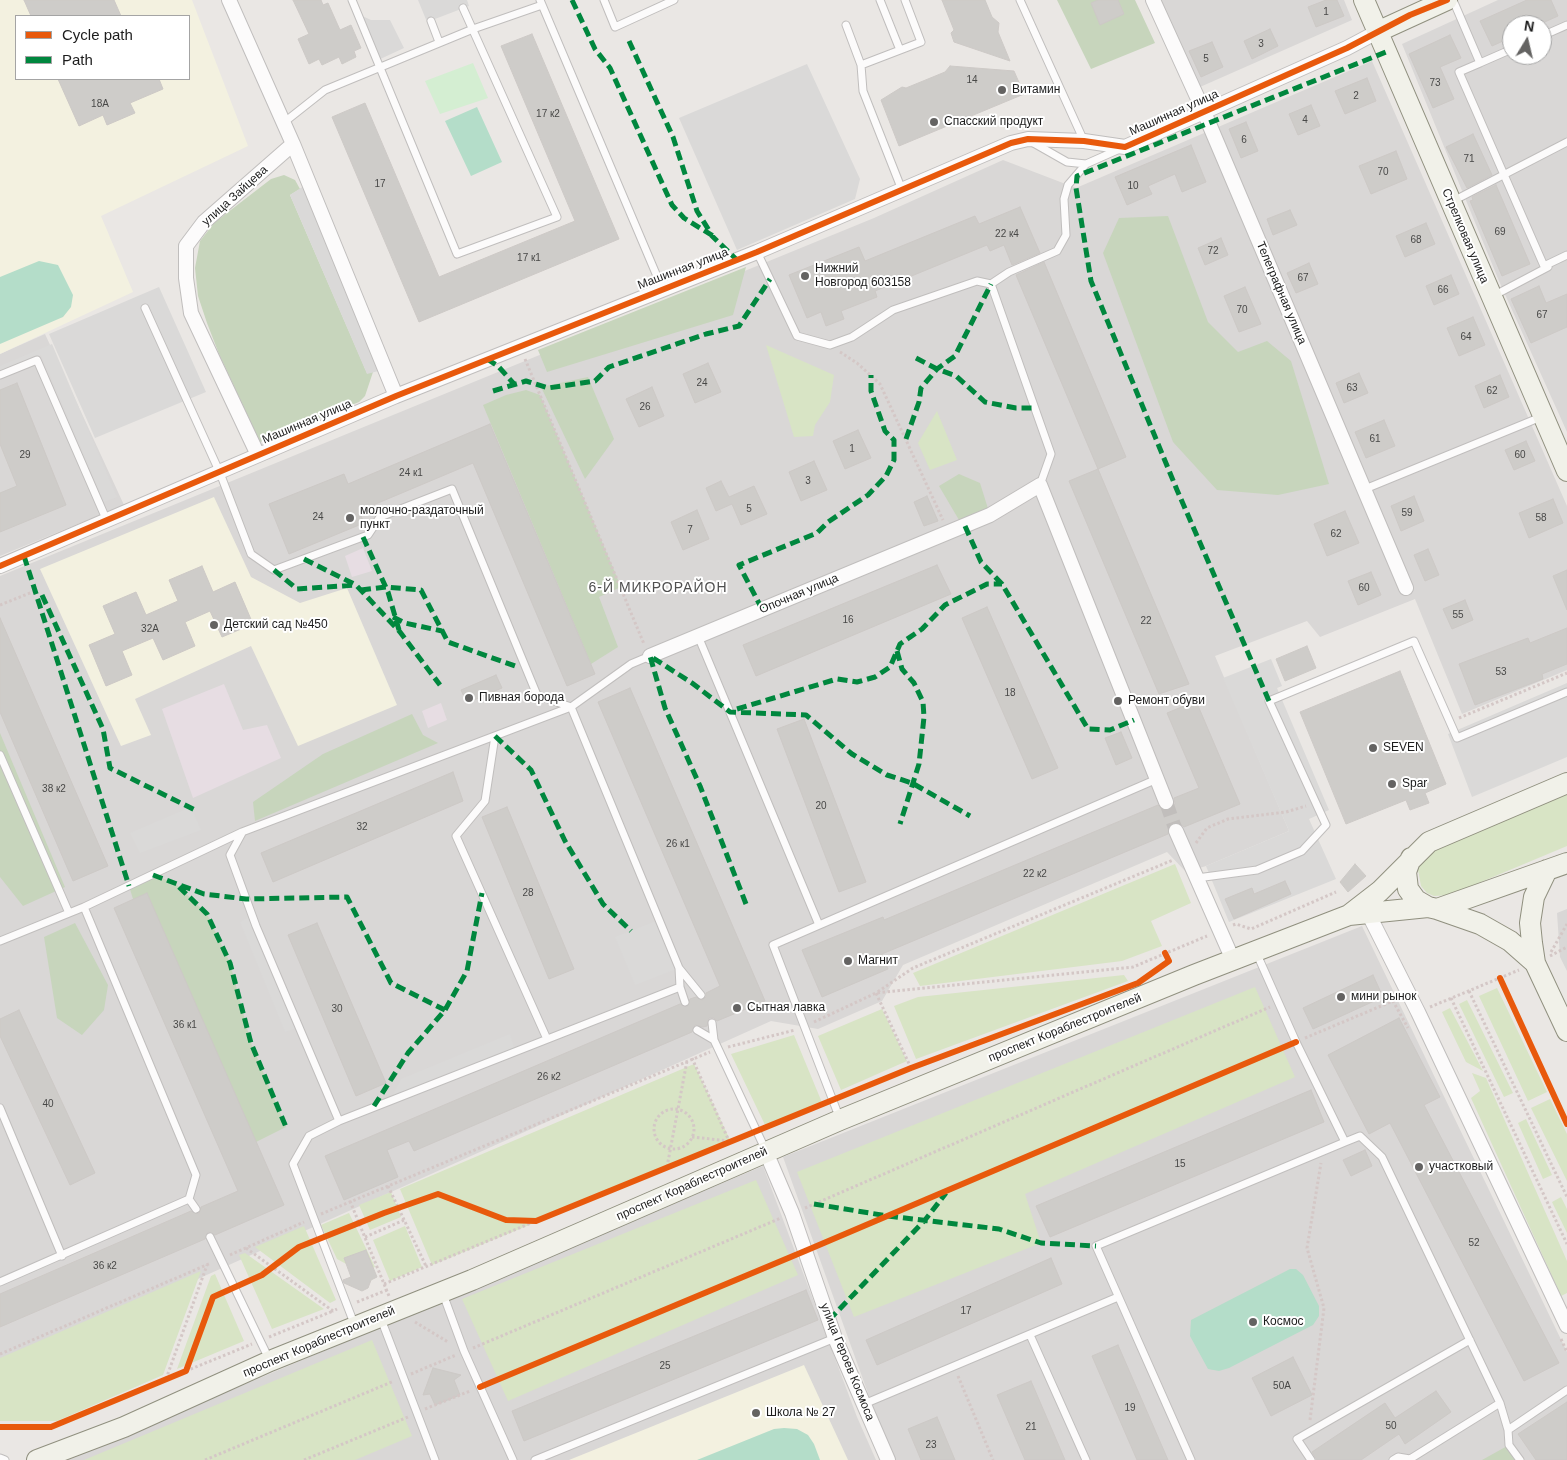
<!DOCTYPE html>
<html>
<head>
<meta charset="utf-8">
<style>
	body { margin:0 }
	#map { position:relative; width:1567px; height:1460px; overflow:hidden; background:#eae7e4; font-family:Helvetica,sans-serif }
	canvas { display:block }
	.legend { position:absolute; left:15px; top:15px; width:175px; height:65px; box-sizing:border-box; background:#fff; border:1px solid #a4a4a4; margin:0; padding:6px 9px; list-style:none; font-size:15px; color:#1c1c1c }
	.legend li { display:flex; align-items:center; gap:10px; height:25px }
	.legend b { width:25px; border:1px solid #a4a4a4 }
	.north { position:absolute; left:1502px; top:15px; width:50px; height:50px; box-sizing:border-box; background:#fff; border:1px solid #a4a4a4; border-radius:50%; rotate:9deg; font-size:14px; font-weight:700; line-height:20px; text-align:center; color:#1c1c1c }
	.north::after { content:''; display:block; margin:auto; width:18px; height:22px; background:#646362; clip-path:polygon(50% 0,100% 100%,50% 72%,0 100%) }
</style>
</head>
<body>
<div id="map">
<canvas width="1567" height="1460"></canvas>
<ul class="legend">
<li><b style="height:6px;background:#e8590c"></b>Cycle path</li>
<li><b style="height:6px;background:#00873e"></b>Path</li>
</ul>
<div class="north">N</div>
</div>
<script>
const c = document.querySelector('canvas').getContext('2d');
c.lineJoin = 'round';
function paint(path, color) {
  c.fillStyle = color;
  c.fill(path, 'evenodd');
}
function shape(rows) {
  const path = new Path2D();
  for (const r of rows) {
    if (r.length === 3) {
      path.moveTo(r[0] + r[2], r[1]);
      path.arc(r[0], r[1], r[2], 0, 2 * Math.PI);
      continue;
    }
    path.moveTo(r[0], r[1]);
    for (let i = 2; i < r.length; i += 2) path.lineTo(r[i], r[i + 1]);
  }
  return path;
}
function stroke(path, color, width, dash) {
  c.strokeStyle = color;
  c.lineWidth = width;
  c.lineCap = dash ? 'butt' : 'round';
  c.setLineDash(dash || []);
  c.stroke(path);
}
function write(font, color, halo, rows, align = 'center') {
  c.font = font + ' Helvetica,sans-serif';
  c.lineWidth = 4;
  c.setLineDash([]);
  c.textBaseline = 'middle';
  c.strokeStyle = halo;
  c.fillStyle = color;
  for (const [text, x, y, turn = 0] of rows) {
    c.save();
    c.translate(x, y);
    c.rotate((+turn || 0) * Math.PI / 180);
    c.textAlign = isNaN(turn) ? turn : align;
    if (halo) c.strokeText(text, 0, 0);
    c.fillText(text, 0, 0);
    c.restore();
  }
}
paint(shape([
	[1161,0,1344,0,1352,20,1200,87],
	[1498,0,1567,0,1567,432,1499,281,1402,44],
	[1512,25,1542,25,1542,55,1512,55],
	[1372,61,1567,506,1567,670,1462,714,1415,599,1320,637,1307,621,1215,656,1289,831,1206,866,1186,872,1167,852,903,965,882,1001,818,1029,771,1021,0,1368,0,576,874,218,1003,160,1076,188],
	[45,334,124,505,0,556,0,354],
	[1567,909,1567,971,1560,957,1557,913],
	[1362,926,1567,1352,1567,1460,896,1460,878,1421,783,1157],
	[763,1166,857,1417,876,1460,65,1460]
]), '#d9d7d6');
paint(shape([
	[363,548,372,571,352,577,345,556],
	[224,684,243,730,267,725,281,758,193,798,162,709],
	[441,703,447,720,428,728,422,711]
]), '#e7dde3');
paint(shape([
	[0,0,192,0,248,146,101,216,133,292,0,354],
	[16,16,189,16,189,79,16,79],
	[214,497,251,577,300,603,347,588,397,705,298,746,251,646,135,699,151,735,121,746,40,569],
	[804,1365,848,1460,569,1460]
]), '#f3f1e0');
paint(shape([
	[766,345,834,375,830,402,815,425,813,436,794,437],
	[937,411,957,460,930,470,918,443],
	[1567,792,1567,846,1450,895,1434,896,1427,893,1421,886,1418,870,1420,862,1432,849],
	[1175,864,1191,903,1151,921,1162,946,1122,961,920,986,913,973],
	[1124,975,1128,981,916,1059,894,1006,918,997],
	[1255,987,1295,1077,1025,1194,1041,1243,854,1317,797,1172],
	[1497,988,1547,1092,1528,1101,1479,996],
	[1467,1000,1513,1093,1504,1097,1459,1004],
	[1450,1008,1483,1071,1466,1062,1442,1012],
	[882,1009,907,1061,841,1090,818,1036],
	[794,1035,823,1105,766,1127,731,1054],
	[694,1064,731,1142,432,1265,400,1189],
	[1472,1073,1486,1078,1567,1261,1567,1293,1561,1296,1471,1098,1480,1091],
	[1550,1099,1567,1134,1567,1181,1531,1108],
	[1526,1119,1552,1175,1543,1179,1518,1123],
	[756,1180,798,1275,508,1401,462,1299],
	[391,1192,401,1217,370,1230,359,1205],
	[1561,1197,1567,1209,1567,1233,1552,1202],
	[349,1213,375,1267,361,1272,337,1259,321,1225],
	[304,1226,336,1300,330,1303,255,1247],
	[405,1226,422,1267,390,1281,373,1240],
	[245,1253,324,1309,272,1329,239,1255],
	[201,1271,163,1375,57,1421,0,1421,0,1358],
	[215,1274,244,1341,177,1369,211,1276],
	[372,1340,412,1436,355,1460,84,1460]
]), '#d8e4c5');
paint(shape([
	[1057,0,1135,0,1155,43,1091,69],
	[284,175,295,180,300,189,290,195,367,373,373,372,365,396,359,402,260,442,219,354,207,323,198,296,195,268,200,241,214,223,271,179],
	[1168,216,1208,322,1238,352,1267,341,1291,361,1329,484,1278,495,1217,490,1173,442,1103,253,1119,218],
	[746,267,733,315,547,372,538,350],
	[588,377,614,439,585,479,541,387],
	[526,390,540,395,621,587,599,597,618,647,591,664,483,405,506,395],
	[959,474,980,483,990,515,959,520,939,486],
	[412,714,423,735,438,743,255,821,253,802,323,754],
	[0,733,65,887,23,906,0,877],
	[153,875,175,883,207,914,230,963,251,1043,286,1127,256,1142,133,899,129,886],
	[75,923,108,985,104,1010,82,1035,57,1018,44,937],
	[1509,1445,1520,1460,1482,1460]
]), '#c7d5bc');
paint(shape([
	[473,63,488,98,440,114,425,81]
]), '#d4eed2');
paint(shape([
	[477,107,502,162,471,176,445,121],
	[39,261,58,265,73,295,71,307,63,317,0,344,0,277],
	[1290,1269,1296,1269,1303,1275,1319,1306,1319,1316,1313,1325,1229,1368,1219,1371,1208,1369,1190,1336,1191,1320],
	[784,1428,797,1429,808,1435,814,1444,820,1460,697,1460,774,1429]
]), '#b4ddc9');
paint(shape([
	[418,0,467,0,469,6,427,22],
	[358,14,371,20,390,20,404,48,376,61],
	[807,64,860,179,855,199,737,250,679,118],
	[307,184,386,369,367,374,290,195],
	[159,287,206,392,95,438,49,334],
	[52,344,117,497,104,502,41,355,0,372,0,366],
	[1271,659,1282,686,1277,688,1329,810,1309,819,1336,879,1229,922,1206,866,1289,831,1223,678],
	[1567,683,1567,757,1472,797,1448,734],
	[191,807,201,830,140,853,130,833],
	[252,915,299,1027,285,1032,240,922],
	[659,920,679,968,635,985,615,937],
	[510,1034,515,1051,390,1100,401,1079]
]), '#dad9d8');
const building = shape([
	[24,0,114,0,121,16,31,16,24,0],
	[293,0,321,0,323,5,328,3,340,30,351,25,361,48,354,51,356,57,342,64,339,57,322,65,319,59,309,64,298,39,309,34,293,0],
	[942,0,985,0,992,17,999,23,998,32,1010,61,954,42,951,33,954,30,942,0],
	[1098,0,1118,0,1124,14,1100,25,1091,3,1098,0],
	[1326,0,1337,0,1344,16,1316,27,1308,7,1326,0],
	[1527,0,1551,0,1558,16,1538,25,1512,25,1512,37,1492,46,1480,21,1527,0],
	[1270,29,1278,46,1252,59,1244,41,1270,29],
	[532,34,619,239,419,322,332,117,365,103,439,277,575,221,501,46,532,34],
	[1450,35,1461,58,1440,67,1454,99,1433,108,1409,54,1450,35],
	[1212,42,1223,67,1201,77,1189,51,1212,42],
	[950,66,1014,71,1024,94,899,146,881,100,902,87,906,88,945,72,950,66],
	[1367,78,1376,101,1345,114,1335,91,1367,78],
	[58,79,159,79,163,89,130,103,135,113,107,125,103,115,79,126,58,79],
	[1311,105,1320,126,1298,135,1289,114,1311,105],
	[1246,122,1258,151,1241,158,1229,129,1246,122],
	[1473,134,1492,175,1467,188,1446,147,1473,134],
	[1191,145,1206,182,1182,192,1175,174,1148,186,1152,194,1127,205,1115,177,1191,145],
	[1396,151,1407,179,1371,194,1359,166,1396,151],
	[1496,185,1530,264,1502,276,1470,201,1473,200,1472,197,1496,185],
	[1020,207,1040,253,1012,265,1004,245,990,251,987,245,875,291,877,297,841,311,844,319,826,326,821,312,807,318,789,275,859,247,865,261,975,216,979,224,1020,207],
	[1290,210,1297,225,1273,235,1267,219,1290,210],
	[1426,223,1435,244,1405,257,1396,236,1426,223],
	[1221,238,1228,255,1205,265,1198,248,1221,238],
	[1044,262,1126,457,1098,469,1016,275,1044,262],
	[1309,263,1318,284,1296,293,1287,273,1309,263],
	[1451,275,1459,294,1434,305,1426,286,1451,275],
	[1539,286,1546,303,1567,294,1567,327,1531,343,1511,299,1539,286],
	[1245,287,1261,324,1239,332,1224,296,1245,287],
	[1473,317,1485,345,1459,356,1447,328,1473,317],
	[708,363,721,392,695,403,683,374,708,363],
	[1359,373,1368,393,1344,403,1336,383,1359,373],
	[1500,375,1509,397,1484,408,1475,386,1500,375],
	[17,383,66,505,0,532,0,493,17,486,0,444,0,390,17,383],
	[652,387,664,416,639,427,626,399,652,387],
	[1384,420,1395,446,1366,458,1355,432,1384,420],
	[490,424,595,674,567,686,473,463,359,511,364,523,289,554,269,504,344,474,348,484,490,424],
	[858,430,871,458,845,469,833,441,858,430],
	[1526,441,1535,461,1514,470,1505,450,1526,441],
	[814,461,827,490,801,501,789,472,814,461],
	[1098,469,1189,684,1159,694,1069,481,1098,469],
	[721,481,729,497,754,486,767,514,741,525,732,504,716,511,706,488,721,481],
	[927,496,938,521,924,526,914,502,927,496],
	[1414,496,1424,521,1401,531,1391,506,1414,496],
	[1553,499,1563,523,1529,538,1519,513,1553,499],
	[697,510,709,539,683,550,671,522,697,510],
	[1345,511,1359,543,1327,556,1314,524,1345,511],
	[1428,549,1439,575,1425,581,1414,555,1428,549],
	[937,565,951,594,756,676,743,645,937,565],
	[202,566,213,592,235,582,253,624,222,637,210,611,185,622,195,646,163,660,153,638,122,651,132,675,106,686,89,645,115,634,103,606,136,592,146,615,178,601,169,580,202,566],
	[1567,570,1567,610,1553,576,1567,570],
	[1371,572,1381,595,1358,605,1348,581,1371,572],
	[1465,600,1473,620,1452,629,1443,609,1465,600],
	[987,607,1058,768,1032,779,962,618,987,607],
	[0,618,108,866,73,881,0,712,0,618],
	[1567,628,1567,664,1542,674,1543,679,1475,705,1459,664,1528,638,1530,643,1567,628],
	[1307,646,1316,668,1285,681,1276,659,1307,646],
	[1400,671,1446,784,1425,793,1429,803,1410,810,1406,800,1346,824,1300,712,1400,671],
	[496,675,502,688,467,703,461,690,496,675],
	[630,688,765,1001,717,1021,714,1018,709,1018,707,1026,703,1027,695,1025,692,1032,414,1151,409,1141,387,1150,398,1177,344,1200,325,1156,680,1004,687,1007,690,999,696,997,702,1000,706,997,706,993,720,986,598,702,630,688],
	[1196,701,1240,804,1184,827,1181,824,1173,823,1169,826,1168,834,882,954,888,969,822,997,802,950,883,917,884,920,1158,805,1164,811,1170,810,1175,804,1174,798,1199,788,1167,713,1196,701],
	[804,719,866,882,839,892,777,729,804,719],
	[1121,732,1132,758,1116,765,1105,738,1121,732],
	[453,772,463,801,273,882,261,853,453,772],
	[507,807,574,969,549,979,482,817,507,807],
	[1355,864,1366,876,1348,892,1340,882,1355,864],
	[1285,881,1291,894,1234,919,1225,899,1252,888,1254,894,1285,881],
	[147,893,284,1205,215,1235,208,1232,205,1239,0,1327,0,1294,191,1211,199,1214,201,1207,238,1191,114,908,147,893],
	[317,923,386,1083,356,1096,288,935,317,923],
	[1373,975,1383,997,1313,1029,1303,1008,1373,975],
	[19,1010,95,1173,70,1185,0,1036,0,1019,19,1010],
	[1399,1018,1440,1097,1424,1105,1559,1363,1524,1381,1390,1123,1369,1134,1328,1055,1399,1018],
	[1311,1090,1324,1122,1050,1237,1036,1206,1311,1090],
	[1365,1150,1372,1166,1351,1176,1343,1160,1365,1150],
	[366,1250,377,1277,371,1280,368,1288,362,1291,344,1283,343,1280,351,1277,344,1258,366,1250],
	[1051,1258,1062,1284,877,1365,866,1340,1051,1258],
	[806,1290,818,1320,524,1441,512,1411,806,1290],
	[1118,1345,1168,1460,1137,1460,1092,1356,1118,1345],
	[1293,1357,1312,1395,1271,1416,1252,1378,1293,1357],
	[433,1368,461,1375,454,1380,460,1395,435,1405,430,1394,423,1395,433,1368],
	[1031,1381,1065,1460,1025,1460,997,1395,1031,1381],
	[1436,1391,1451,1412,1405,1444,1399,1434,1361,1460,1317,1460,1312,1452,1385,1403,1395,1418,1436,1391],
	[1567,1402,1567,1460,1536,1460,1518,1434,1567,1402],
	[937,1417,955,1460,921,1460,908,1429,937,1417]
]);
paint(building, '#ceccc9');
stroke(building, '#cdc9c6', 1);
stroke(shape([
	[1166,802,1176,831]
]), '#c1bebc', 14, [14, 7]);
const lane = shape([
	[352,0,457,254,557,217,463,8],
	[540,0,662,288],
	[604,0,615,27,674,0],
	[880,0,900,50],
	[1020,0,1084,141],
	[1453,0,1480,63,1512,49],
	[431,21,439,42],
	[846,25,861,65,863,91,902,190],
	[1542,36,1567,25],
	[1480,63,1459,72,1544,266,1567,255],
	[861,65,921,42,905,0],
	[282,124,325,90,473,29,542,5],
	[1030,141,1067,162,1086,164],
	[1453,201,1567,142],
	[757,252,797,336,830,345,852,337,893,310,977,281,991,284,1051,454,1040,485],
	[991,284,1009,272,1057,251,1066,235,1064,199,1068,185,1086,164,1122,148],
	[1493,296,1548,267],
	[145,308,220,473,251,554,274,570,368,535,380,517,452,489,537,695,571,707,679,968,680,987,685,1002],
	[0,375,37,360,107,521],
	[1365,489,1541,417],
	[698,636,819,925],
	[495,736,485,801,456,836,547,1039],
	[0,755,69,913],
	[242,833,230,855,256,926,339,1121],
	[1197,878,1257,870,1302,851,1326,825,1269,701,1414,641,1457,738,1567,692],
	[84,907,242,832,571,707,631,664,650,656],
	[0,941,84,907,196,1175,189,1199],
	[1256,952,1296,1042,1345,1142,1360,1136,1382,1157,1500,1403,1508,1430,1567,1390],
	[679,968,701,995],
	[712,1023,714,1040,766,1151],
	[697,1030,714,1040],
	[0,1108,62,1256],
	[840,1119,773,945,1157,779],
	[210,1237,269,1359],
	[0,1282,189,1199,196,1209],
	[443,1294,464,1351,513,1460],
	[381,1319,435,1460],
	[355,1326,293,1164,309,1136,339,1121,680,987],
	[1030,1335,1086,1460],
	[864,1404,1118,1297],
	[1508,1430,1509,1445,1520,1460],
	[0,1458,5,1460],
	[535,1460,835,1338],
	[1191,1460,1096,1246,1345,1142],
	[1311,1460,1297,1439,1470,1340],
	[1393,1460,1398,1457,1410,1459,1500,1403]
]);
const street = shape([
	[229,0,293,144,396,396],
	[1153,0,1204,112,1406,588],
	[258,455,191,313,186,278,186,246,204,222,293,144],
	[0,566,396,396,757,252,1011,143,1028,139,1084,141,1125,147,1347,48,1377,32],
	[650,656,990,515,1040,485,1166,802],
	[1176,831,1233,960],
	[1368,913,1418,1012,1567,1326],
	[766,1152,792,1213,835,1338,888,1460]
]);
const secondary = shape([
	[1364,0,1567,471],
	[1377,32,1447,0],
	[1411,858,1406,872,1408,889,1416,900,1428,907],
	[1547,870,1534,897,1530,923,1532,943,1535,963,1567,1031],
	[1437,909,1567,863],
	[1349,915,1428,907,1437,909,1480,924,1510,941,1535,963],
	[37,1460,124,1427,270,1361,472,1280,840,1120,1194,975,1349,915,1380,891,1429,842,1567,783]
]);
stroke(lane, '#c0bebd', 9);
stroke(street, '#c0bebd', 16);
stroke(secondary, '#90907f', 22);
stroke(shape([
	[840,352,857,363,880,384,943,520],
	[525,359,644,644],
	[0,605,35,591],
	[1459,718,1567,673],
	[1196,843,1207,828,1228,819,1286,812,1306,806],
	[1233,925,1236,924,1251,929,1336,892],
	[1551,952,1567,924],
	[1550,956,1567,947],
	[1469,991,1567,1197],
	[1451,998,1567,1244],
	[1430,1007,1519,970],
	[814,1022,876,993,1133,967,1207,936],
	[1305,1038,1393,1001,1408,1028],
	[728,1047,795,1030],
	[692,1058,729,1141],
	[911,1068,876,993,913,968,1173,860],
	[674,1129,20],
	[692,1137,729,1141],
	[667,1167,687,1061],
	[388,1186,426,1266],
	[350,1201,389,1296],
	[805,1208,1270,1007],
	[321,1214,710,1052],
	[365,1237,404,1220],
	[246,1248,333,1311,337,1309],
	[230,1255,304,1222],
	[384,1284,536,1221],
	[357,1302,387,1290],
	[415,1322,448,1342],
	[269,1337,333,1311],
	[1561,1339,1567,1352],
	[473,1348,781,1218],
	[0,1354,211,1263],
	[186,1371,252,1344],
	[411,1374,456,1355],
	[958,1376,993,1460],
	[166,1379,207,1265],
	[425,1409,470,1391],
	[1310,1420,1324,1308,1307,1248,1321,1163],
	[205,1460,394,1381],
	[304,1460,408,1417]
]), '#d4c7c6', 3, [2.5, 2.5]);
stroke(lane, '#fcfbfb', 7);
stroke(street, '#fcfbfb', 14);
stroke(secondary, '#f1f1e9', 20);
stroke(shape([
	[572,0,595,49,610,68,672,205,684,218,713,236],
	[629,41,673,137,697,211,710,232],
	[710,234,737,260],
	[916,358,937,369,956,376,985,402,1016,408,1035,408],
	[487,359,498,366,514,384],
	[493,391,526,381,548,388,595,381,609,367,706,334,739,326,770,279],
	[906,439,919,402,921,388,937,369,955,356,991,284],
	[965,526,981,562,1002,584,1088,729,1110,730,1134,720],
	[363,537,388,592,399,630],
	[24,556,129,886],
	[304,559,356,585,400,632,440,685],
	[274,570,297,589,356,585],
	[361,590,386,587,421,590,448,642,515,666],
	[42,595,103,729,110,768,195,810],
	[762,609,739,565,817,533,828,522,868,495,886,476,894,460,894,440,885,431,871,391,871,375],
	[393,617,405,623,442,631],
	[897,651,902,669,914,683,923,702,924,717,919,764,900,824],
	[1269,701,1177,490,1091,281,1076,188,1077,176,1386,52],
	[737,709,837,679,857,682,875,677,890,667,900,644,922,629,945,605,987,584,1002,584],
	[495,736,531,770,565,841,603,904,631,931],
	[153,875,204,894,246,899,347,897,391,983,445,1010],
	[179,887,207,914,230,963,251,1043,286,1127],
	[746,904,700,786,665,708,650,656,692,683,730,712,806,715,852,754,887,775,912,783,970,816],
	[374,1106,408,1053,445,1010,467,971,482,893],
	[814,1204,888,1216,999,1229,1041,1243,1096,1246],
	[829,1320,925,1220,946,1193]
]), '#00873e', 5, [10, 5]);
stroke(shape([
	[0,566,396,396,757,252,1011,143,1028,139,1084,141,1125,147,1347,48,1410,15,1447,0],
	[1500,978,1567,1124],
	[480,1387,805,1251,1296,1042],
	[0,1427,51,1427,186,1371,213,1297,262,1275,299,1247,384,1213,438,1194,506,1220,536,1221,911,1068,1138,983,1169,961,1165,953]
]), '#e8590c', 6);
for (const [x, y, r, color] of [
	[1002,90,5,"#646362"],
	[934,122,5,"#646362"],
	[805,276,5,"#646362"],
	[350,518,5,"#646362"],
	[214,625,5,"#646362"],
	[469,698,5,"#646362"],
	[1118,701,5,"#646362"],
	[1373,748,5,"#646362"],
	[1392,784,5,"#646362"],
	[848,961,5,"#646362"],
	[1341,997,5,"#646362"],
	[737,1008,5,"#646362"],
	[1419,1167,5,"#646362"],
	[1253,1322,5,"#646362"],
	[756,1413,5,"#646362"]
]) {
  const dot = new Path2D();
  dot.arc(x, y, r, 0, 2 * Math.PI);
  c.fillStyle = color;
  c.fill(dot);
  stroke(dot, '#fff', 2);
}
write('10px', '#484847', null, [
	["1",1326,12],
	["3",1261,44],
	["5",1206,59],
	["14",972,80],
	["73",1435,83],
	["2",1356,96],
	["18А",100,104],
	["17 к2",548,114],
	["4",1305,120],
	["6",1244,140],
	["71",1469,159],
	["70",1383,172],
	["17",380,184],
	["10",1133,186],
	["69",1500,232],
	["22 к4",1007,234],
	["68",1416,240],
	["72",1213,251],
	["17 к1",529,258],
	["67",1303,278],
	["66",1443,290],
	["70",1242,310],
	["67",1542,315],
	["64",1466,337],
	["24",702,383],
	["63",1352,388],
	["62",1492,391],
	["26",645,407],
	["61",1375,439],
	["1",852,449],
	["29",25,455],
	["60",1520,455],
	["24 к1",411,473],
	["3",808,481],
	["5",749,509],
	["59",1407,513],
	["24",318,517],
	["58",1541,518],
	["7",690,530],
	["62",1336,534],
	["60",1364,588],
	["55",1458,615],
	["16",848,620],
	["22",1146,621],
	["32А",150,629],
	["53",1501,672],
	["18",1010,693],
	["38 к2",54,789],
	["20",821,806],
	["32",362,827],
	["26 к1",678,844],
	["22 к2",1035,874],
	["28",528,893],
	["30",337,1009],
	["36 к1",185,1025],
	["26 к2",549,1077],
	["40",48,1104],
	["15",1180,1164],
	["52",1474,1243],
	["36 к2",105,1266],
	["17",966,1311],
	["25",665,1366],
	["50А",1282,1386],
	["19",1130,1408],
	["50",1391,1426],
	["21",1031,1427],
	["23",931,1445]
]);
write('12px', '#1c1c1c', '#fff', [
	["Витамин",1012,90],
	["Спасский продукт",944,122],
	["Нижний",815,269],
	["Новгород 603158",815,283],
	["молочно-раздаточный",360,511],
	["пункт",360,525],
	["Детский сад №450",224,625],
	["Пивная борода",479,698],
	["Ремонт обуви",1128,701],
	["SEVEN",1383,748],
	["Spar",1402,784],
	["Магнит",858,961],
	["мини рынок",1351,997],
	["Сытная лавка",747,1008],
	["участковый",1429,1167],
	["Космос",1263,1322],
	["Школа № 27",766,1413]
], 'left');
write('12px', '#1c1c1c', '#fff', [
	["Машинная улица",1174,113,-24],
	["улица Зайцева",235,196,-42],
	["Стрелковая улица",1465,236,67],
	["Машинная улица",683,269,-21],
	["Телеграфная улица",1281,293,67],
	["Машинная улица",307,422,-23],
	["Опочная улица",799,594,-23],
	["проспект Кораблестроителей",1065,1028,-22],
	["проспект Кораблестроителей",692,1184,-24],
	["проспект Кораблестроителей",319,1342,-23],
	["улица Героев Космоса",847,1362,68]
]);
c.letterSpacing = '1px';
write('14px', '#4f4f4f', '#fff', [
	["6-Й МИКРОРАЙОН",658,588]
]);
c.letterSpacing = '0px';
</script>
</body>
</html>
